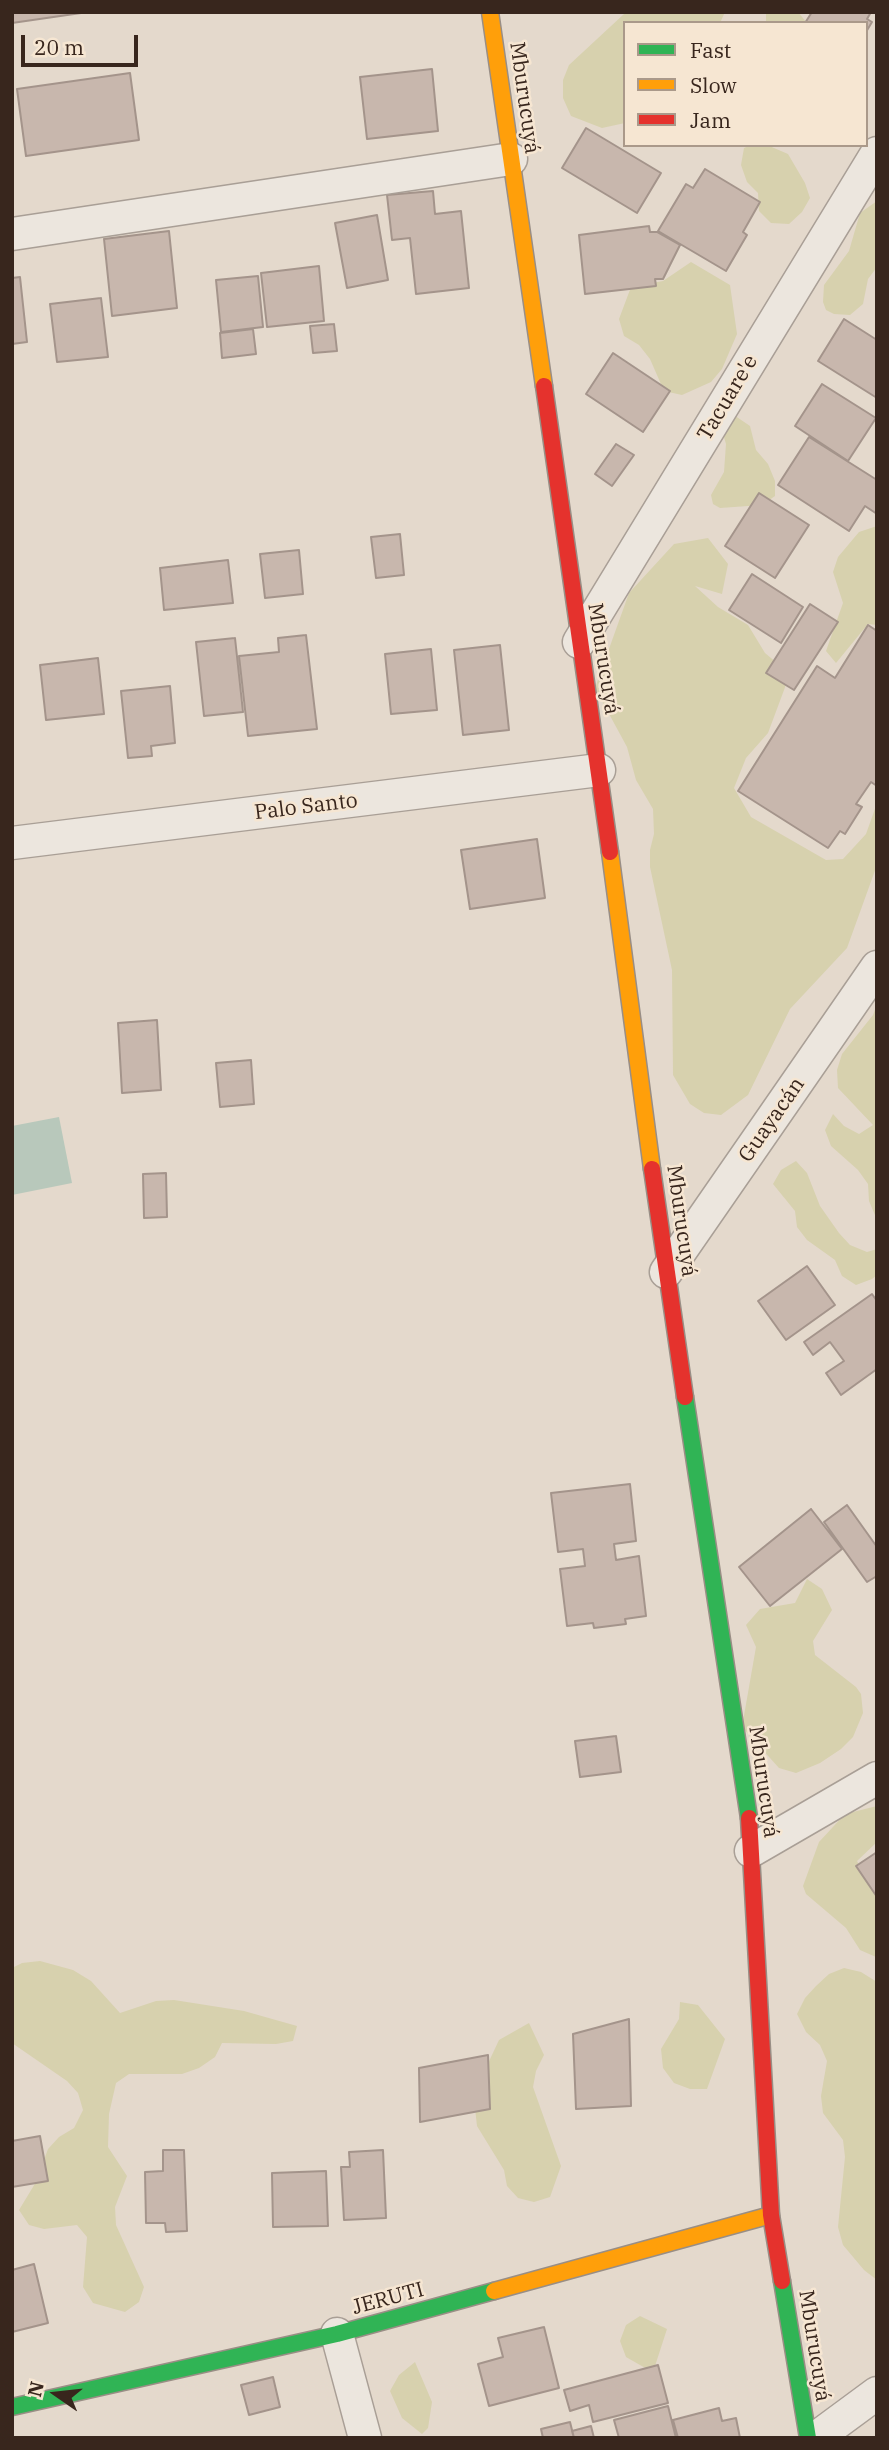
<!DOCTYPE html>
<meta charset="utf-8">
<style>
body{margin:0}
#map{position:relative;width:889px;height:2450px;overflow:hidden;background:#e4d9cc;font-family:"IBM Plex Serif",serif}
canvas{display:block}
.frame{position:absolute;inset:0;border:14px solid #38261d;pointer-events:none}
.legend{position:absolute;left:623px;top:21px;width:245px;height:126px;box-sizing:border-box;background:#f6e6d2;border:2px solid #aa998a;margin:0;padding:9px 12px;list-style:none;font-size:21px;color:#38261d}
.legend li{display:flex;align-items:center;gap:14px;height:35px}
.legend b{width:35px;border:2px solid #aa998a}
.north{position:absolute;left:21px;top:2359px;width:70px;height:70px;-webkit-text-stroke:5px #f6e6d2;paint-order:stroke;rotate:284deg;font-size:19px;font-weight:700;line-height:28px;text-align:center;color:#38261d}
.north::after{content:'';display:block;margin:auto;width:24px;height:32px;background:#38261d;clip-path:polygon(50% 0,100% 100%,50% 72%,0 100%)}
.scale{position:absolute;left:21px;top:35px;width:117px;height:32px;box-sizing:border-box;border:4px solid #38261d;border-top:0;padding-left:9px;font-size:21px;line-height:24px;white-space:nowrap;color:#38261d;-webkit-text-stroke:5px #f6e6d2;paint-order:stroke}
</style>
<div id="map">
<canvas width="889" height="2450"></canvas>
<div class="frame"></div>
<ul class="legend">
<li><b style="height:9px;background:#30b455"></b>Fast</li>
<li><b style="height:9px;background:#ff9f0a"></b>Slow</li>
<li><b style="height:9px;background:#e5322d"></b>Jam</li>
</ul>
<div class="north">N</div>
<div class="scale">20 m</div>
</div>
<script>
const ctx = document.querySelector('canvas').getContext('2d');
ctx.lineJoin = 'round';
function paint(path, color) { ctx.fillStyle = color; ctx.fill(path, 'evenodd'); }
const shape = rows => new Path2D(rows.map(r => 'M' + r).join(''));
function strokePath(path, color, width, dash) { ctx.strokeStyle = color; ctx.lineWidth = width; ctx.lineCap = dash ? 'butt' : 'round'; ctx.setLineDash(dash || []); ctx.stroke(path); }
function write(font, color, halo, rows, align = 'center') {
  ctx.font = font + ' "IBM Plex Serif",serif'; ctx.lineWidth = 5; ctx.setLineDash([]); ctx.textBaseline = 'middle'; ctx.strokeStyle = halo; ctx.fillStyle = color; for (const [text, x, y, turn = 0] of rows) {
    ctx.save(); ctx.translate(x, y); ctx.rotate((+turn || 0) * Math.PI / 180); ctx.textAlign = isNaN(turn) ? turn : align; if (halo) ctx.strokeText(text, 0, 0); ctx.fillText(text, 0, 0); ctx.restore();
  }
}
const green = shape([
 [618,12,725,12,720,23,625,23,625,123,602,128,571,116,563,98,563,80,569,65,624,14],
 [766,12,798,12,807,23,766,23],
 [751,145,767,145,788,154,805,183,810,198,802,212,789,224,771,223,759,211,758,193,747,182,741,165,744,148],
 [877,201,877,267,868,279,863,304,850,315,834,314,826,310,823,302,824,285,849,251,860,213],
 [691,262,730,285,737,334,722,369,711,382,682,395,664,391,650,359,639,345,624,336,619,319,631,287,663,281],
 [728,411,750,426,756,450,768,464,775,481,775,496,762,505,720,508,713,504,711,495,724,472,726,444,721,427],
 [877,526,877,625,868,624,836,663,826,651,843,603,833,572,838,557,859,532],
 [708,538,728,564,722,594,695,586,718,607,748,625,765,653,790,674,768,733,746,758,734,788,751,817,826,860,843,859,866,834,877,803,877,865,847,948,790,1009,748,1095,721,1115,704,1113,690,1104,673,1075,672,970,650,867,650,850,654,834,653,809,636,780,627,747,595,688,629,593,674,544],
 [877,1004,877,1220,869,1201,868,1184,858,1170,831,1146,825,1130,833,1114,844,1126,859,1134,873,1125,838,1088,837,1070,842,1054,873,1015],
 [796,1161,807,1173,820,1206,839,1233,850,1245,867,1252,877,1249,877,1275,872,1279,856,1285,842,1276,835,1260,807,1240,797,1227,795,1211,773,1184,781,1170],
 [807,1579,822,1589,832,1610,813,1641,815,1655,856,1687,861,1694,863,1713,853,1737,841,1749,820,1763,796,1773,779,1768,742,1727,756,1647,746,1625,760,1609,795,1603],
 [877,1806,877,1842,857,1861,877,1899,876,1957,860,1950,846,1928,806,1894,803,1886,819,1842,845,1814],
 [40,1961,73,1970,91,1981,120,2013,156,2001,174,2000,244,2011,297,2026,293,2041,276,2044,222,2043,215,2057,199,2068,182,2074,129,2074,116,2083,109,2114,108,2147,127,2176,115,2207,116,2225,144,2287,139,2302,125,2312,93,2303,83,2287,87,2237,77,2225,44,2229,29,2225,19,2210,36,2182,48,2149,59,2137,74,2128,83,2110,78,2093,67,2081,12,2043,12,1968,22,1963],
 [844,1968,861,1972,877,1982,877,2280,864,2270,843,2245,838,2227,845,2157,843,2140,823,2113,821,2096,827,2061,820,2045,806,2032,797,2014,805,1998,816,1986,829,1974],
 [680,2002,698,2005,725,2039,707,2089,690,2089,674,2083,663,2068,661,2049,679,2019],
 [529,2023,544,2055,536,2071,533,2087,561,2166,550,2197,534,2202,518,2198,507,2186,504,2170,477,2126,475,2108,484,2072,499,2040],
 [640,2316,667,2329,655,2366,647,2369,626,2357,620,2341,626,2325],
 [415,2362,432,2402,428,2428,422,2434,402,2418,390,2391,399,2375]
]);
const water = shape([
 [59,1117,72,1183,12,1195,12,1126]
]);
const building = shape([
 [12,12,88,12,12,23,12,12],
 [812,12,871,12,867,19,872,22,866,32,866,23,805,23,812,12],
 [432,69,438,131,367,139,360,77,432,69],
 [130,73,139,140,26,156,17,89,130,73],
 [586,128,661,173,637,213,562,168,586,128],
 [705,169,760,202,743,232,747,235,726,271,658,231,686,184,693,188,705,169],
 [433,191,435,214,461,211,469,288,416,294,410,238,392,240,387,195,433,191],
 [377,215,388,280,347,288,335,223,377,215],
 [649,226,650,232,657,232,680,245,663,279,655,279,656,286,585,294,579,235,649,226],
 [169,231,177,308,112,316,104,239,169,231],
 [319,266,324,321,267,327,261,273,319,266],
 [258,276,263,327,221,332,216,280,258,276],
 [20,277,27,342,12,344,12,278,20,277],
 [101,298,108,357,57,362,50,304,101,298],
 [844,319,877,340,877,398,818,361,844,319],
 [334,324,337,351,313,353,310,326,334,324],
 [253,329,256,354,222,358,220,333,253,329],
 [613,353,670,391,643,432,586,394,613,353],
 [822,384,876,418,848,461,795,426,822,384],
 [809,437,877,480,877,514,865,506,849,531,778,485,809,437],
 [616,444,634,455,612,486,595,474,616,444],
 [759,493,809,525,775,578,725,546,759,493],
 [400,534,404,575,376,578,371,537,400,534],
 [299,550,303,594,265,598,260,554,299,550],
 [228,560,233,603,164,610,160,568,228,560],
 [752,574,803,607,781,643,729,610,752,574],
 [810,604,838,622,794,690,766,673,810,604],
 [868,625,877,631,877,786,871,782,856,804,862,807,845,834,840,831,828,848,738,791,817,666,835,678,868,625],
 [306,635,317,729,248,736,239,656,279,652,278,638,306,635],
 [235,638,243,712,204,716,196,642,235,638],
 [500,645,509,730,463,735,454,650,500,645],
 [431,649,437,710,391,714,385,654,431,649],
 [98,658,104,714,46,720,40,665,98,658],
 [170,686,175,743,151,746,152,756,128,758,121,691,170,686],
 [537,839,545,898,470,909,461,850,537,839],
 [157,1020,161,1090,122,1093,118,1023,157,1020],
 [251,1060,254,1104,220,1107,216,1063,251,1060],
 [166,1173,167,1217,144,1218,143,1174,166,1173],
 [807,1266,835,1305,786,1340,758,1301,807,1266],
 [872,1294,877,1301,877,1369,841,1395,826,1373,844,1361,830,1342,813,1355,804,1342,872,1294],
 [630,1484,636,1541,614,1544,616,1560,639,1556,646,1616,625,1619,626,1624,594,1628,593,1623,567,1626,560,1569,585,1566,583,1549,558,1552,551,1493,630,1484],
 [847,1505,877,1547,877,1576,867,1582,824,1522,847,1505],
 [811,1509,842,1549,770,1606,739,1567,811,1509],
 [616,1736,621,1772,580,1777,575,1741,616,1736],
 [877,1852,877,1897,856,1866,877,1852],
 [629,2019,631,2106,576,2109,573,2034,629,2019],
 [488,2055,490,2109,420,2122,419,2068,488,2055],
 [40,2136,48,2181,12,2187,12,2141,40,2136],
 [163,2150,184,2150,187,2231,166,2232,165,2223,146,2223,145,2172,163,2171,163,2150],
 [383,2150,386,2218,344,2220,341,2167,350,2167,349,2152,383,2150],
 [326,2171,328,2226,273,2227,272,2173,326,2171],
 [34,2264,48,2323,12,2332,12,2270,34,2264],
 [544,2327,559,2388,489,2406,478,2364,503,2357,498,2338,544,2327],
 [658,2365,668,2403,593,2422,589,2405,570,2411,564,2390,658,2365],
 [273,2377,280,2407,249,2415,241,2385,273,2377],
 [668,2406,676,2438,619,2438,614,2420,668,2406],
 [719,2408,722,2421,736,2418,740,2438,678,2438,673,2420,719,2408],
 [570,2422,574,2438,543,2438,541,2429,570,2422],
 [591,2426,594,2438,574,2438,572,2431,591,2426]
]);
const street = shape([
 [12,234,511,159],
 [579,642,877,153],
 [12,843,599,770],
 [666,1272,877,967],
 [751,1851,877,1778],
 [337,2334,365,2438],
 [816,2438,877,2393]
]);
const fast = shape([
 [685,1397,749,1818],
 [782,2281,808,2438],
 [12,2407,337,2334,494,2291]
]);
const slow = shape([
 [490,12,544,386],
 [610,852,652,1169],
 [494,2291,771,2215]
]);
const jam = shape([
 [544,386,610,852],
 [652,1169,685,1397],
 [749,1818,771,2215,782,2281]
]);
const streetNames = [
 ["Mburucuyá",524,98,82],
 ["Tacuare'e",728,398,-59],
 ["Mburucuyá",603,659,81],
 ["Palo Santo",306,807,-7],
 ["Guayacán",772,1120,-55],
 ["Mburucuyá",681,1221,82],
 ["Mburucuyá",763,1782,82],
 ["JERUTI",388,2299,-15],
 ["Mburucuyá",814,2346,81]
];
paint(green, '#d7d1ae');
paint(water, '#b8c8bb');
paint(building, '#c8b7ad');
strokePath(building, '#a4948b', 2);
strokePath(street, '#a99f96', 35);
strokePath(fast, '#998e85', 19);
strokePath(slow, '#998e85', 19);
strokePath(jam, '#998e85', 19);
strokePath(street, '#ece6de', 32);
strokePath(fast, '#30b455', 16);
strokePath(slow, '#ff9f0a', 16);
strokePath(jam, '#e5322d', 16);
write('21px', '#38261d', '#f6e6d2', streetNames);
</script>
